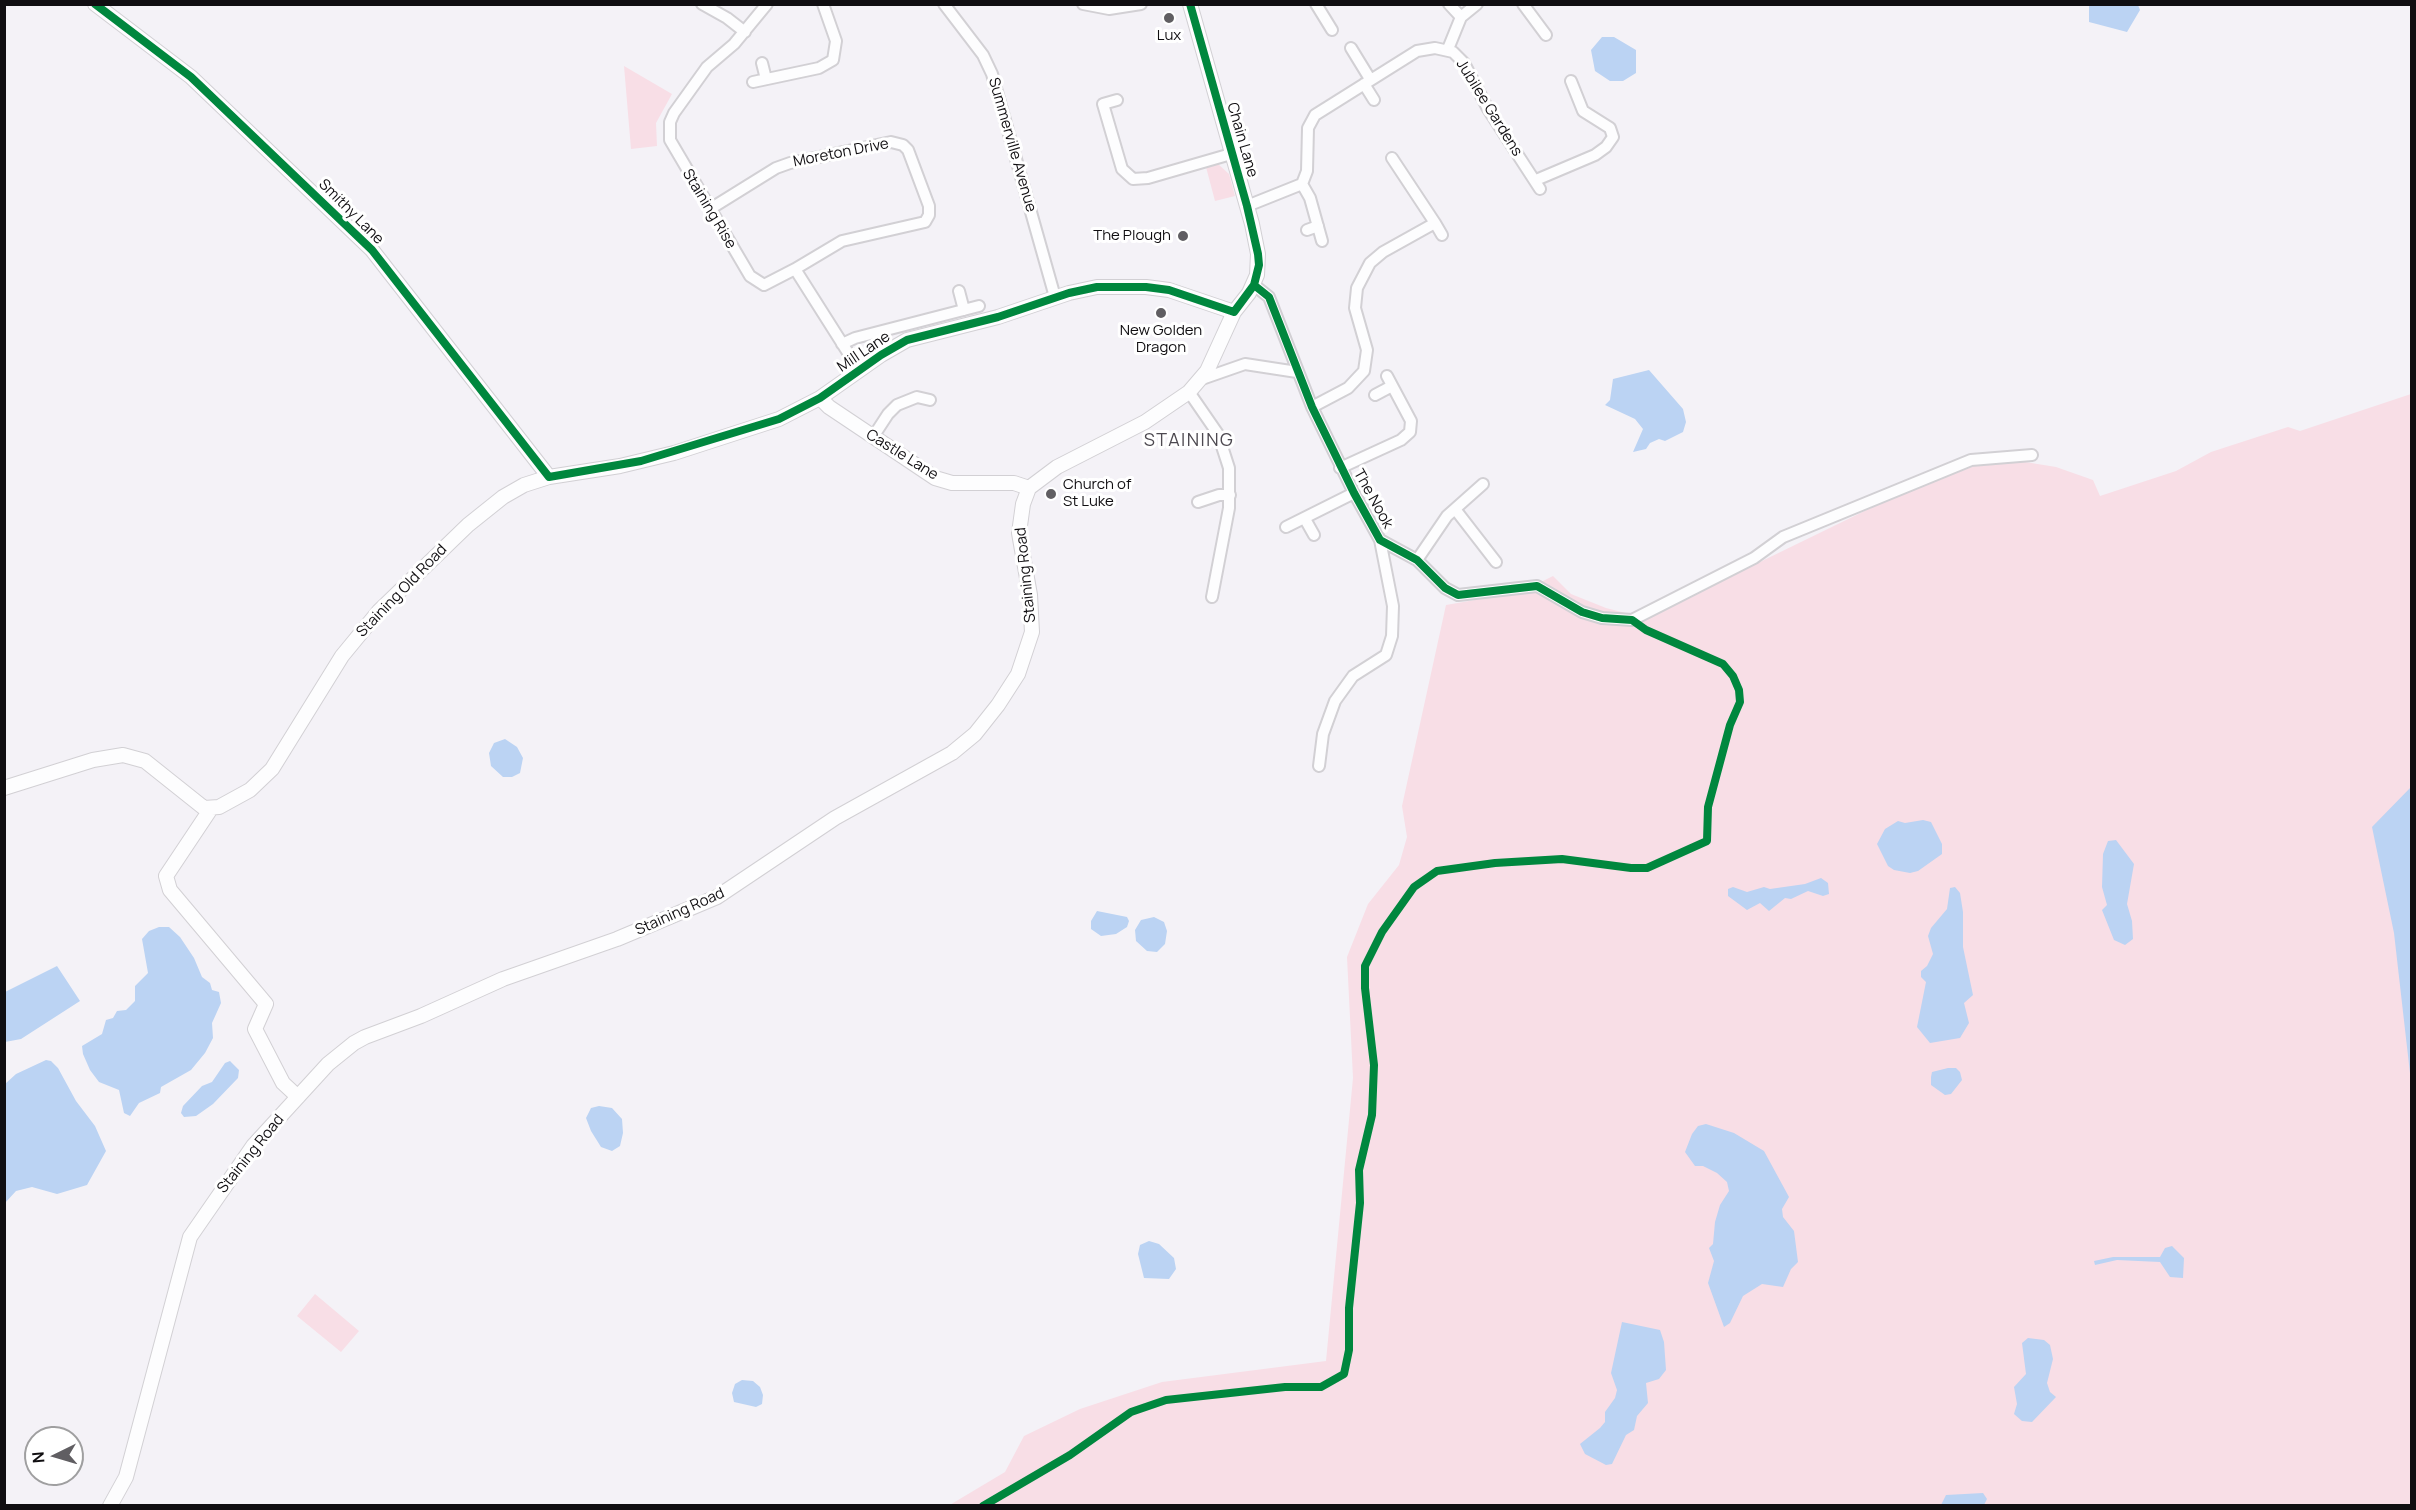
<!DOCTYPE html>
<style>
body{margin:0}
#map{position:relative;width:2416px;height:1510px;overflow:hidden;background:#f4f2f7;font-family:Manrope,sans-serif}
canvas{display:block}
.frame{position:absolute;inset:0;border:6px solid #100e11;pointer-events:none}
.north{position:absolute;left:24px;top:1426px;width:60px;height:60px;box-sizing:border-box;background:#fff;border:2px solid #9f9fa0;border-radius:50%;rotate:265deg;font-size:16px;font-weight:700;line-height:24px;text-align:center;color:#100e11}
.north::after{content:'';display:block;margin:auto;width:21px;height:27px;background:#605e62;clip-path:polygon(50% 0,100% 100%,50% 72%,0 100%)}
</style>
<div id="map">
<canvas width="2416" height="1510"></canvas>
<div class="frame"></div>
<div class="north">N</div>
</div>
<script>
const ctx = document.querySelector('canvas').getContext('2d');
ctx.lineJoin = 'round';
function paint(path, color) { ctx.fillStyle = color; ctx.fill(path, 'evenodd'); }
const shape = rows => new Path2D(rows.map(r => 'M' + r).join(''));
function strokePath(path, color, width, dash) { ctx.strokeStyle = color; ctx.lineWidth = width; ctx.lineCap = dash ? 'butt' : 'round'; ctx.setLineDash(dash || []); ctx.stroke(path); }
function write(font, color, halo, rows, align = 'center') {
  ctx.font = font + ' Manrope,sans-serif'; ctx.lineWidth = 6; ctx.setLineDash([]); ctx.textBaseline = 'middle'; ctx.strokeStyle = halo; ctx.fillStyle = color; for (const [text, x, y, turn = 0] of rows) {
    ctx.save(); ctx.translate(x, y); ctx.rotate((+turn || 0) * Math.PI / 180); ctx.textAlign = isNaN(turn) ? turn : align; if (halo) ctx.strokeText(text, 0, 0); ctx.fillText(text, 0, 0); ctx.restore();
  }
}
const green = shape([
 [624,66,672,94,656,123,657,146,631,149],
 [1218,164,1229,174,1235,196,1215,201,1206,167],
 [2411,394,2411,1505,948,1506,1005,1472,1024,1436,1080,1409,1162,1382,1326,1361,1353,1078,1347,957,1368,904,1399,865,1407,837,1402,806,1446,605,1521,592,1553,576,1571,594,1606,608,1645,618,1879,504,1974,466,2013,460,2056,467,2093,480,2100,496,2176,471,2211,452,2288,427,2300,431],
 [315,1294,359,1331,341,1352,297,1316]
]);
const water = shape([
 [2089,5,2138,5,2140,10,2127,32,2089,22],
 [1602,37,1614,37,1636,50,1636,73,1623,81,1610,81,1595,71,1591,50],
 [1649,370,1683,409,1686,422,1683,432,1665,441,1659,439,1650,443,1646,449,1633,452,1643,429,1635,419,1605,405,1610,400,1613,379],
 [505,739,517,747,523,758,520,773,512,777,503,777,491,766,489,753,494,743],
 [2411,787,2411,1082,2394,933,2372,827],
 [1923,820,1931,822,1942,844,1942,854,1918,871,1910,873,1894,870,1888,866,1877,844,1885,829,1898,821,1905,823],
 [2116,840,2134,864,2127,904,2132,921,2133,939,2125,945,2114,940,2102,910,2107,905,2102,887,2103,854,2108,841],
 [1821,878,1828,883,1829,894,1823,896,1808,891,1791,899,1785,898,1769,911,1760,903,1747,910,1728,896,1728,889,1733,887,1747,892,1764,887,1770,889,1805,884],
 [1955,887,1960,893,1963,912,1963,947,1973,995,1964,1003,1969,1023,1960,1038,1930,1043,1917,1027,1926,982,1921,977,1921,971,1927,966,1933,954,1928,936,1931,928,1947,909,1950,888],
 [1097,911,1127,917,1129,921,1127,927,1116,934,1101,936,1091,929,1091,921],
 [1154,917,1164,922,1167,931,1165,944,1157,952,1147,951,1136,941,1135,930,1141,920],
 [159,927,169,927,180,937,194,958,202,977,210,983,212,990,219,992,221,1003,212,1023,213,1038,205,1053,191,1070,161,1087,160,1093,139,1103,130,1116,124,1113,119,1090,99,1082,90,1070,83,1054,82,1046,102,1034,106,1020,113,1018,117,1011,126,1010,135,1001,135,986,148,973,142,939,149,931],
 [57,966,80,1001,21,1039,5,1042,5,992],
 [46,1060,51,1061,58,1068,76,1101,95,1126,106,1151,87,1185,57,1194,32,1187,16,1191,5,1203,5,1084,16,1074],
 [230,1061,239,1070,238,1078,213,1104,196,1116,184,1117,181,1113,183,1106,202,1086,212,1082,225,1063],
 [1948,1068,1956,1068,1960,1072,1962,1080,1951,1094,1945,1095,1931,1085,1931,1077,1932,1072],
 [599,1106,612,1108,622,1119,623,1133,620,1146,612,1151,601,1147,591,1131,586,1118,591,1108],
 [1706,1124,1734,1133,1764,1151,1789,1197,1782,1209,1783,1217,1794,1231,1798,1262,1791,1269,1783,1287,1762,1284,1743,1296,1730,1323,1724,1327,1708,1283,1714,1261,1709,1248,1713,1244,1715,1222,1720,1205,1729,1191,1727,1182,1717,1173,1703,1166,1695,1166,1685,1152,1692,1134,1698,1126],
 [1149,1241,1159,1244,1174,1258,1176,1269,1169,1279,1144,1278,1138,1254,1140,1245],
 [2172,1246,2184,1258,2183,1278,2170,1277,2160,1262,2117,1260,2095,1265,2094,1261,2113,1257,2160,1257,2165,1248],
 [1622,1322,1660,1330,1664,1342,1666,1370,1659,1379,1646,1383,1648,1403,1637,1416,1634,1430,1626,1435,1612,1464,1606,1465,1585,1454,1580,1444,1600,1428,1605,1422,1605,1412,1615,1398,1617,1390,1611,1373],
 [2028,1338,2044,1340,2050,1345,2053,1359,2047,1383,2050,1392,2056,1397,2032,1422,2022,1421,2014,1414,2017,1404,2014,1387,2026,1374,2022,1343],
 [742,1380,753,1381,760,1387,763,1395,762,1404,756,1407,734,1402,732,1393,735,1384],
 [1983,1493,1987,1499,1984,1505,1941,1505,1946,1495]
]);
const minor = shape([
 [702,4,727,18,745,32],
 [767,4,734,44,707,67,674,113,670,122,670,140,750,276,764,285,795,269,859,370],
 [944,4,983,55,992,74,1055,297],
 [1083,4,1109,9,1141,4],
 [1316,4,1332,30],
 [1449,4,1461,17],
 [1523,4,1546,35],
 [1351,48,1370,79],
 [1448,49,1461,17,1477,4],
 [762,63,766,79],
 [753,82,819,68,833,60,836,41,823,4],
 [1364,84,1374,100],
 [1117,100,1103,104,1122,169,1133,179,1148,178,1231,154],
 [1536,180,1595,155,1606,147,1613,137,1610,128,1583,111,1571,81],
 [1302,184,1307,171,1308,128,1315,115,1417,51,1435,48,1453,52,1464,63,1488,109,1540,189],
 [1247,206,1302,184,1310,198,1322,241],
 [710,209,776,168,790,163,891,142,903,145,908,150,929,206,929,215,925,222,842,241,795,269],
 [1435,223,1442,235],
 [1307,230,1318,226],
 [1254,285,1269,297,1312,407,1354,493,1380,540,1417,560,1445,588,1458,595,1537,586,1582,612,1602,618,1632,620,1754,558,1783,537,1971,460,2032,455],
 [959,291,964,310],
 [842,344,855,338,979,306],
 [1202,379,1245,364,1297,372],
 [1189,392,1218,434,1229,468,1229,508,1212,597],
 [1375,395,1392,386],
 [1312,407,1348,388,1364,371,1367,350,1355,308,1357,288,1370,263,1383,252,1435,223,1392,158],
 [873,437,888,414,897,405,917,397,930,400],
 [1340,468,1401,440,1410,432,1411,421,1387,376],
 [1198,502,1219,495,1230,495],
 [1455,509,1496,562],
 [1305,519,1314,535],
 [1286,527,1354,493],
 [1417,560,1447,516,1483,484],
 [1319,766,1323,734,1335,701,1353,676,1386,655,1392,636,1393,606,1380,540]
]);
const tertiary = shape([
 [95,4,191,77,372,250,549,477],
 [820,398,829,407,935,478,952,483,1014,483,1029,488],
 [4,788,93,760,123,755,145,761,204,808,219,807,250,790,272,769,342,656,379,611,468,525,503,497,524,485,549,477,620,466,674,453,779,419,820,398,881,355,907,340,998,317,1069,293,1097,287,1146,287,1169,290,1234,312],
 [210,810,166,876,170,890,266,1004,255,1029,283,1083,298,1097],
 [110,1506,126,1477,190,1237,253,1146,328,1064,354,1043,365,1037,421,1016,503,979,617,939,717,897,835,818,952,753,975,734,998,705,1018,674,1032,632,1030,595,1019,533,1023,504,1029,488,1057,467,1145,422,1189,392,1207,371,1234,312,1249,293,1257,275,1258,254,1252,224,1190,4]
]);
const cycleway = shape([
 [95,4,191,77,372,250,549,477,641,461,779,419,820,398,881,355,907,340,998,317,1069,293,1097,287,1146,287,1169,290,1234,312,1254,285,1259,265,1258,254,1247,206,1190,4],
 [983,1506,1070,1455,1131,1412,1166,1400,1285,1387,1321,1387,1344,1374,1349,1350,1349,1308,1360,1203,1359,1170,1372,1115,1374,1065,1365,988,1365,966,1382,932,1414,887,1437,871,1495,863,1562,859,1631,868,1647,868,1707,841,1708,807,1730,725,1740,702,1739,690,1733,676,1723,664,1646,630,1632,620,1602,618,1582,612,1537,586,1458,595,1445,588,1417,560,1380,540,1354,493,1312,407,1269,297,1254,285]
]);
const markers = [
 [1169,18,6,"#605e62"],
 [1183,236,6,"#605e62"],
 [1161,313,6,"#605e62"],
 [1051,494,6,"#605e62"]
];
const poiNames = [
 ["Lux",1169,36],
 ["The Plough",1171,236,"right"],
 ["New Golden",1161,331],
 ["Dragon",1161,348],
 ["Church of",1063,485,"left"],
 ["St Luke",1063,502,"left"]
];
const streetNames = [
 ["Jubilee Gardens",1489,108,58],
 ["Chain Lane",1242,140,74],
 ["Summerville Avenue",1012,145,74],
 ["Moreton Drive",841,153,-11],
 ["Staining Rise",709,209,59],
 ["Smithy Lane",351,212,45],
 ["Mill Lane",864,352,-34],
 ["Castle Lane",902,455,32],
 ["The Nook",1373,499,61],
 ["Staining Road",1026,575,-96],
 ["Staining Old Road",402,591,-46],
 ["Staining Road",680,912,-24],
 ["Staining Road",251,1154,-51]
];
const quarterNames = [
 ["STAINING",1189,441]
];
paint(green, '#f8dee6');
paint(water, '#bbd3f3');
strokePath(minor, '#d2d0d4', 14);
strokePath(tertiary, '#d2d0d4', 16);
strokePath(minor, '#fdfdfe', 10);
strokePath(tertiary, '#fdfdfe', 14);
strokePath(cycleway, '#00873e', 8);
for (const [x, y, r, color] of markers) { const dot = new Path2D(); dot.arc(x, y, r, 0, 2 * Math.PI); ctx.fillStyle = color; ctx.fill(dot); strokePath(dot, '#fff', 2); }
write('15px', '#100e11', '#fff', poiNames);
write('15px', '#100e11', '#fff', streetNames);
ctx.letterSpacing = '1.5px';
write('18px', '#4d4950', '#fff', quarterNames);
ctx.letterSpacing = '0px';
</script>
